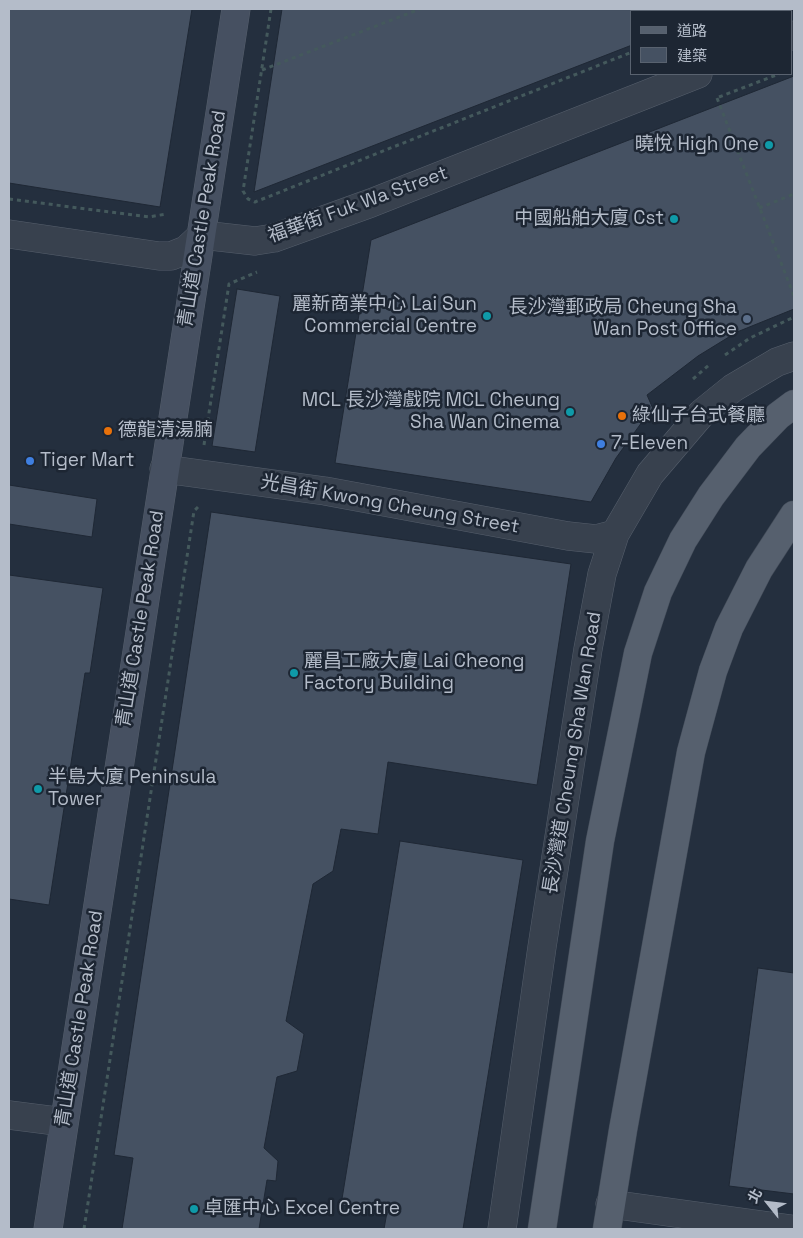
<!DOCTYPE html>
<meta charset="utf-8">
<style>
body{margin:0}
#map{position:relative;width:803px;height:1238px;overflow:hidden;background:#242f3e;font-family:"Space Grotesk","Noto Sans TC",sans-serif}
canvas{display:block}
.frame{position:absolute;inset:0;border:10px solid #b4bcc9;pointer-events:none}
.legend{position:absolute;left:630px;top:10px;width:162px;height:65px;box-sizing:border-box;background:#1d2633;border:1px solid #59626f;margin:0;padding:6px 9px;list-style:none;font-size:15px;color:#b4bcc9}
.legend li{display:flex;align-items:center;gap:10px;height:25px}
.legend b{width:25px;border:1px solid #59626f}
.north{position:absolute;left:743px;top:1178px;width:50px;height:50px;-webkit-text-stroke:4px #1d2633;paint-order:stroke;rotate:299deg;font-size:14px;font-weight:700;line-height:20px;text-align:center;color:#b4bcc9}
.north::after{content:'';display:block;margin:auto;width:18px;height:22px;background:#b4bcc9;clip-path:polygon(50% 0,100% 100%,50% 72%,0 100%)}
</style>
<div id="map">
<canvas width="803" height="1238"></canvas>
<div class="frame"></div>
<ul class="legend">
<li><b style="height:6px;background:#56606e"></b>道路</li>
<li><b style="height:14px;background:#455162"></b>建築</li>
</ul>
<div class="north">北</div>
</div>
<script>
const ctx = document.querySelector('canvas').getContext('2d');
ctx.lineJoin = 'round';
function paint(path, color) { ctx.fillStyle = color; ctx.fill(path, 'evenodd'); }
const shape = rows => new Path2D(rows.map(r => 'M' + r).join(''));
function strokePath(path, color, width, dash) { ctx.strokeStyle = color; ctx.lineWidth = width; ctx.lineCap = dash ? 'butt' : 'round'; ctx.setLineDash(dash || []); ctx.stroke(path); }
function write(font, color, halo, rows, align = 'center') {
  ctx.font = font + ' "Space Grotesk","Noto Sans TC",sans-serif'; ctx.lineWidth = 5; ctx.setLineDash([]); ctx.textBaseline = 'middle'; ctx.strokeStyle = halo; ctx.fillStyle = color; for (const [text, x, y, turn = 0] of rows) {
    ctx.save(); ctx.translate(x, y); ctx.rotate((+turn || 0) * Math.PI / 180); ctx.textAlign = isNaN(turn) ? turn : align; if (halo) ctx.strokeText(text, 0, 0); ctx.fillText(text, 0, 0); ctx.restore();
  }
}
const building = shape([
 [9,9,192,9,160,207,9,183,9,9],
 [282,9,632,9,632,45,254,192,282,9],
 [794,76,794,309,737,332,698,356,647,395,654,411,642,422,616,458,591,502,335,463,371,240,794,76],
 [237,289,280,296,255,452,212,446,237,289],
 [9,485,97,499,92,537,9,524,9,485],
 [211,512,571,564,537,785,388,762,378,834,341,829,333,871,313,884,286,1021,304,1034,297,1071,277,1077,264,1148,278,1161,276,1181,267,1180,259,1229,122,1229,133,1158,114,1155,211,512],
 [9,575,103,588,90,673,85,673,49,905,9,899,9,575],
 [400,841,523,860,463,1229,384,1229,387,1212,341,1205,400,841],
 [758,968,794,973,794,1194,729,1186,758,968]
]);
const path = shape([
 [271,9,243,191,248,199,255,202,632,52],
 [735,11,741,9],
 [262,70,420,9],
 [719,97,779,74],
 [717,98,794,296],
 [9,199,149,217,166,214],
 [759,208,794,194],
 [725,355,750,338,794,317],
 [693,379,709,365],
 [204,445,229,284,257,272],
 [84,1229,194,511,200,505]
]);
const street = shape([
 [792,36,794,35],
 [9,234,159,256,171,256,186,250,202,235,255,241,274,238,371,203,698,74],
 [164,469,325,491,568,536,596,539,615,534],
 [9,1115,64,1122],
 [610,1204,791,1229],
 [502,1229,542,947,588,649,602,574,615,534,650,474,702,413,733,388,777,362,794,356]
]);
const secondary = shape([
 [48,1229,236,9]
]);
const primary = shape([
 [542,1229,600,841,638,653,658,592,683,540,711,496,748,447,778,416,794,404],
 [607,1229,623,1130,691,752,713,671,729,628,759,569,794,515]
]);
const markers = [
 [769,145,5,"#0f9aa8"],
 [674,219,5,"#0f9aa8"],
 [487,316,5,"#0f9aa8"],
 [747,319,5,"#5c6f8a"],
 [570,412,5,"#0f9aa8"],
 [622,416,5,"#e8710a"],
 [108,431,5,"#e8710a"],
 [601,444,5,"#3f7fe0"],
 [30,461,5,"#3f7fe0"],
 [294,673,5,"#0f9aa8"],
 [38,789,5,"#0f9aa8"],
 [194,1209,5,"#0f9aa8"]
];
const poiNames = [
 ["曉悅 High One",759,145,"right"],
 ["中國船舶大廈 Cst",664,219,"right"],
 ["麗新商業中心 Lai Sun",477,305,"right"],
 ["Commercial Centre",477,327,"right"],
 ["長沙灣郵政局 Cheung Sha",737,308,"right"],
 ["Wan Post Office",737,330,"right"],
 ["MCL 長沙灣戲院 MCL Cheung",560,401,"right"],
 ["Sha Wan Cinema",560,423,"right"],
 ["綠仙子台式餐廳",632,416],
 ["德龍清湯腩",118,431],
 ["7-Eleven",611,444],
 ["Tiger Mart",40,461],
 ["麗昌工廠大廈 Lai Cheong",304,662],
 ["Factory Building",304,684],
 ["半島大廈 Peninsula",48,778],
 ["Tower",48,800],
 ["卓匯中心 Excel Centre",204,1209]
];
const streetNames = [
 ["福華街 Fuk Wa Street",358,205,-20],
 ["青山道 Castle Peak Road",203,219,-81],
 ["光昌街 Kwong Cheung Street",390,505,10],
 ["青山道 Castle Peak Road",141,619,-81],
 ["長沙灣道 Cheung Sha Wan Road",573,753,-81],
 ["青山道 Castle Peak Road",80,1019,-81]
];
paint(building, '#455162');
strokePath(building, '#1f2835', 1);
strokePath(street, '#565f6c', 29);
strokePath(secondary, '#565f6c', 29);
strokePath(primary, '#414a57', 29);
strokePath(path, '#44595c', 3, [4, 4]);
strokePath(street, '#38414e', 28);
strokePath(secondary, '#465061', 28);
strokePath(primary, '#56606e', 28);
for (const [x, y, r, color] of markers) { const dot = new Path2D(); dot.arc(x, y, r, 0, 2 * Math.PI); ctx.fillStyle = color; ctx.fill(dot); strokePath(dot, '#1d2633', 2); }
write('19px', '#b4bcc9', '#1d2633', poiNames, 'left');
write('19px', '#b4bcc9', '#1d2633', streetNames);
</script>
